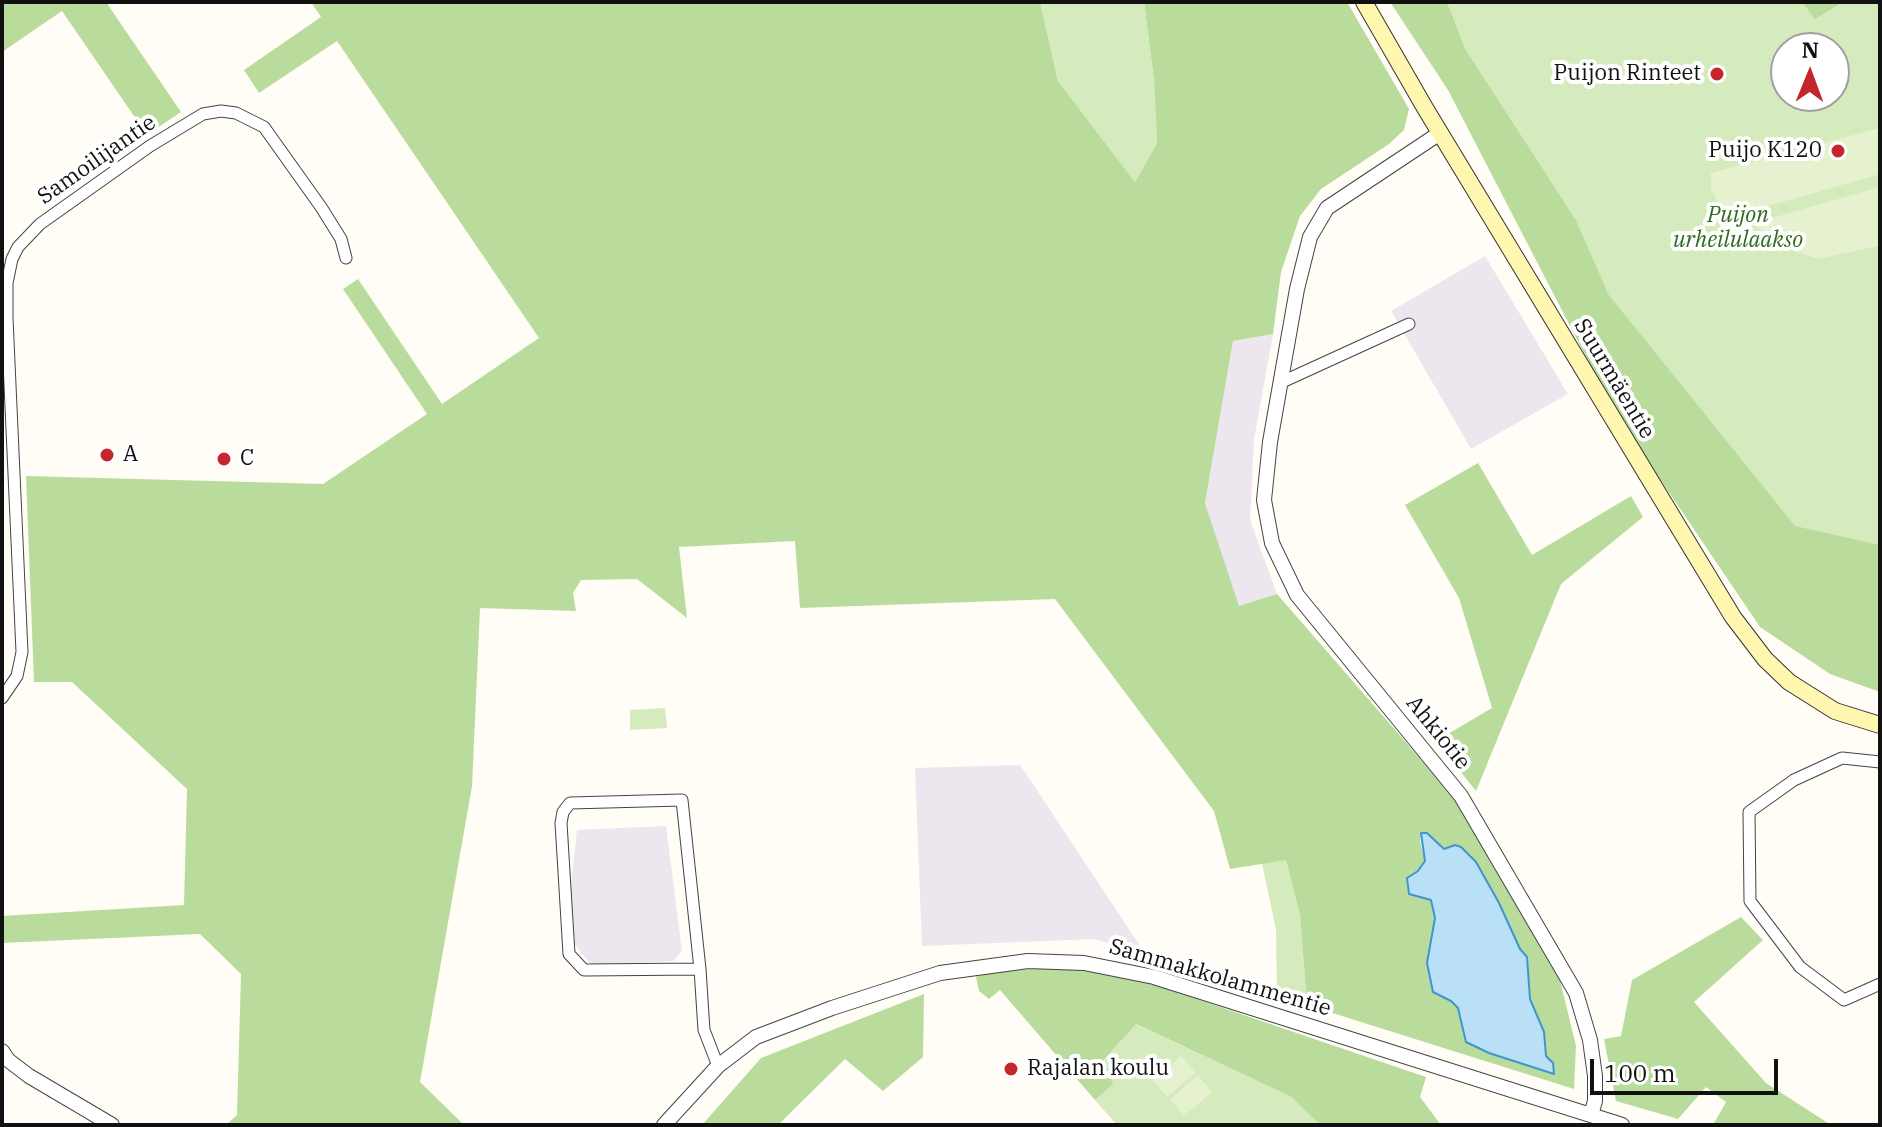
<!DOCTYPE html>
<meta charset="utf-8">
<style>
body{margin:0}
#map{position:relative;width:1882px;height:1127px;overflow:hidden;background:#fffdf5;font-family:"IBM Plex Serif",serif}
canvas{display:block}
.frame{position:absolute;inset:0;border:4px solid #111;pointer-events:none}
.north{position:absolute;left:1770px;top:32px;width:80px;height:80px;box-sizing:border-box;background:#fff;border:2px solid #a0a0a0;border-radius:50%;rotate:1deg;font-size:22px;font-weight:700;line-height:32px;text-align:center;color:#111}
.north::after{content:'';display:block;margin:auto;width:28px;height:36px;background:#c4262e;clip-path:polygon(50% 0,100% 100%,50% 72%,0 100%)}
.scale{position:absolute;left:1590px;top:1059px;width:188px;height:36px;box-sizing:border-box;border:4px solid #111;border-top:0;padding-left:10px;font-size:24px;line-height:28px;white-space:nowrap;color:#111;-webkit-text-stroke:6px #fff;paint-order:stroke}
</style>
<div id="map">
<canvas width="1882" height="1127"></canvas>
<div class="frame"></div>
<div class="north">N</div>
<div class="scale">100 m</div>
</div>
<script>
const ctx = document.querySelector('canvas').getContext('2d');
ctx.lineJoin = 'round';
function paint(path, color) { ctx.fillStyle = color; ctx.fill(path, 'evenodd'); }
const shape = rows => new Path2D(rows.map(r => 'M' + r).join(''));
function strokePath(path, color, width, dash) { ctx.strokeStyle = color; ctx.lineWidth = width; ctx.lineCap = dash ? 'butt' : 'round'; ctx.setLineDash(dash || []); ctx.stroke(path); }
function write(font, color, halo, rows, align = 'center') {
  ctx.font = font + ' "IBM Plex Serif",serif'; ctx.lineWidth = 8; ctx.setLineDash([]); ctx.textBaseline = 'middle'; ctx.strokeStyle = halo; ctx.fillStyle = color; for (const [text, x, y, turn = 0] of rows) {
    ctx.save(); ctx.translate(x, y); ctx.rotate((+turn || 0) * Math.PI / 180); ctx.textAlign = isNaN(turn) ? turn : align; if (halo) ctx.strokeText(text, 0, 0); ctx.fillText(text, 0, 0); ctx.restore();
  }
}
const industrial = shape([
 [1485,256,1568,394,1471,449,1391,311],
 [1273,334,1254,440,1250,520,1277,594,1239,607,1205,503,1233,341],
 [1020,765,1031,781,1146,955,1095,939,922,946,915,768],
 [666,826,682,951,673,961,592,966,566,933,577,830]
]);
const green = shape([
 [1040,2,1144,2,1154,80,1157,143,1135,182,1058,81],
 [1447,2,1880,2,1880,545,1795,527,1754,477,1609,295,1576,220,1466,50],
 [1786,48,1834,48,1834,96,1786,96],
 [665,708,667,728,630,730,630,710],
 [1286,859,1300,915,1307,1005,1277,994,1276,930,1262,863],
 [1135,1024,1293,1097,1320,1125,1117,1125,1095,1100,1112,1084,1104,1061]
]);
const forest = shape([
 [2,2,106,2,181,112,147,135,62,11,2,52],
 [311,2,1040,2,1058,81,1135,182,1157,143,1154,80,1144,2,1347,2,1409,109,1404,130,1389,144,1321,189,1300,216,1281,272,1273,334,1233,341,1205,503,1239,606,1277,594,1463,808,1557,968,1576,1046,1574,1089,1307,1005,1300,915,1286,860,1230,869,1214,811,1055,599,800,608,795,541,679,547,687,618,637,579,581,580,573,593,576,611,480,608,472,786,420,1082,464,1125,226,1125,237,1115,241,974,200,934,2,943,2,916,184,905,187,789,72,682,34,682,26,476,323,484,427,414,343,289,358,279,442,404,539,338,337,41,259,93,244,70,321,17],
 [1421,833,1427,833,1444,849,1449,849,1488,885,1499,903,1520,949,1527,957,1530,999,1544,1032,1545,1051,1553,1074,1489,1053,1466,1042,1458,1008,1451,1001,1436,995,1427,963,1435,918,1431,900,1409,893,1407,879,1418,871,1425,861,1420,841],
 [1390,2,1447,2,1466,50,1576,220,1609,295,1795,526,1880,545,1880,692,1830,674,1760,627,1637,445,1598,380,1448,90],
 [1802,2,1843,2,1815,19],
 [1478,463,1532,555,1631,496,1643,517,1561,584,1476,791,1436,741,1492,708,1459,598,1405,505],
 [1741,917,1763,940,1694,1002,1766,1083,1831,1125,1713,1125,1726,1102,1706,1087,1678,1119,1616,1101,1604,1039,1621,1036,1632,980],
 [1058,968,1095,970,1138,979,1426,1077,1420,1097,1441,1125,1320,1125,1292,1097,1136,1024,1104,1060,1113,1084,1095,1100,1000,990,989,999,979,991,976,977,988,971],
 [924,994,923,1057,883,1091,845,1059,778,1125,702,1125,761,1058]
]);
const pitch = shape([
 [1880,128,1880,174,1730,217,1721,208,1711,189,1711,173],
 [1880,187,1880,245,1873,247,1818,259,1773,244,1754,223],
 [1181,1056,1196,1072,1167,1097,1153,1081],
 [1198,1075,1212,1092,1184,1116,1170,1099]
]);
const water = shape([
 [1421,833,1427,833,1444,849,1455,845,1461,847,1476,862,1499,903,1520,949,1527,957,1530,999,1544,1032,1546,1056,1553,1063,1554,1074,1489,1053,1466,1042,1458,1008,1451,1001,1433,992,1427,963,1435,918,1431,900,1409,894,1407,878,1418,871,1425,861,1421,833]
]);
const minor = shape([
 [1282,382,1409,324],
 [2,698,17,676,22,652,7,318,7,283,12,259,18,247,40,224,150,146,203,114,221,111,236,113,264,127,321,207,341,239,346,258],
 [1880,762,1842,758,1794,780,1749,812,1750,901,1800,967,1844,1000,1880,984],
 [700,969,584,970,569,954,561,823,563,812,570,803,682,800,700,969,704,1030,718,1066]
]);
const tertiary = shape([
 [1440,133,1327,208,1310,237,1297,289,1270,442,1264,500,1272,543,1297,595,1461,796,1576,993,1590,1040,1595,1076,1595,1101,1591,1115],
 [2,1051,8,1060,29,1076,112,1125],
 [664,1125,718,1066,756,1037,832,1008,940,973,1028,961,1084,963,1154,977,1622,1125]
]);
const secondary = shape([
 [1364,2,1425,108,1733,617,1765,659,1789,682,1835,711,1880,725]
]);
const markers = [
 [1717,74,8,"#c4262e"],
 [1838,151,8,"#c4262e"],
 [107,455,8,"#c4262e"],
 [224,459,8,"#c4262e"],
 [1011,1069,8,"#c4262e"]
];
const poiNames = [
 ["Puijon Rinteet",1701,74,"right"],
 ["Puijo K120",1822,151,"right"],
 ["A",123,455],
 ["C",240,459],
 ["Rajalan koulu",1027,1069]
];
const streetNames = [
 ["Samoilijantie",97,160,-35],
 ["Suurmäentie",1614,379,59],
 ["Ahkiotie",1438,733,51],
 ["Sammakkolammentie",1220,978,16]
];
const parkNames = [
 ["Puijon",1738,216],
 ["urheilulaakso",1738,241]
];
paint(industrial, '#eee6ef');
paint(green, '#d5ebbd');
paint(forest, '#b9dc9c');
paint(pitch, '#e6f2cf');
paint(water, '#b9e0f7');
strokePath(water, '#3f96cf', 2);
strokePath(minor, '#444', 13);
strokePath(tertiary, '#444', 16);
strokePath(secondary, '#333', 18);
strokePath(minor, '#fff', 11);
strokePath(tertiary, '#fff', 14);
strokePath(secondary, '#fff6b0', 16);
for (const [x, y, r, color] of markers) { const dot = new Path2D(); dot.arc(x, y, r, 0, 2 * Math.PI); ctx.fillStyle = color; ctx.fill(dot); strokePath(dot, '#fff', 3); }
write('22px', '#111', '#fff', poiNames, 'left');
write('22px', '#111', '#fff', streetNames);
write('italic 22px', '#2f6b1f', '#fff', parkNames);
</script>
